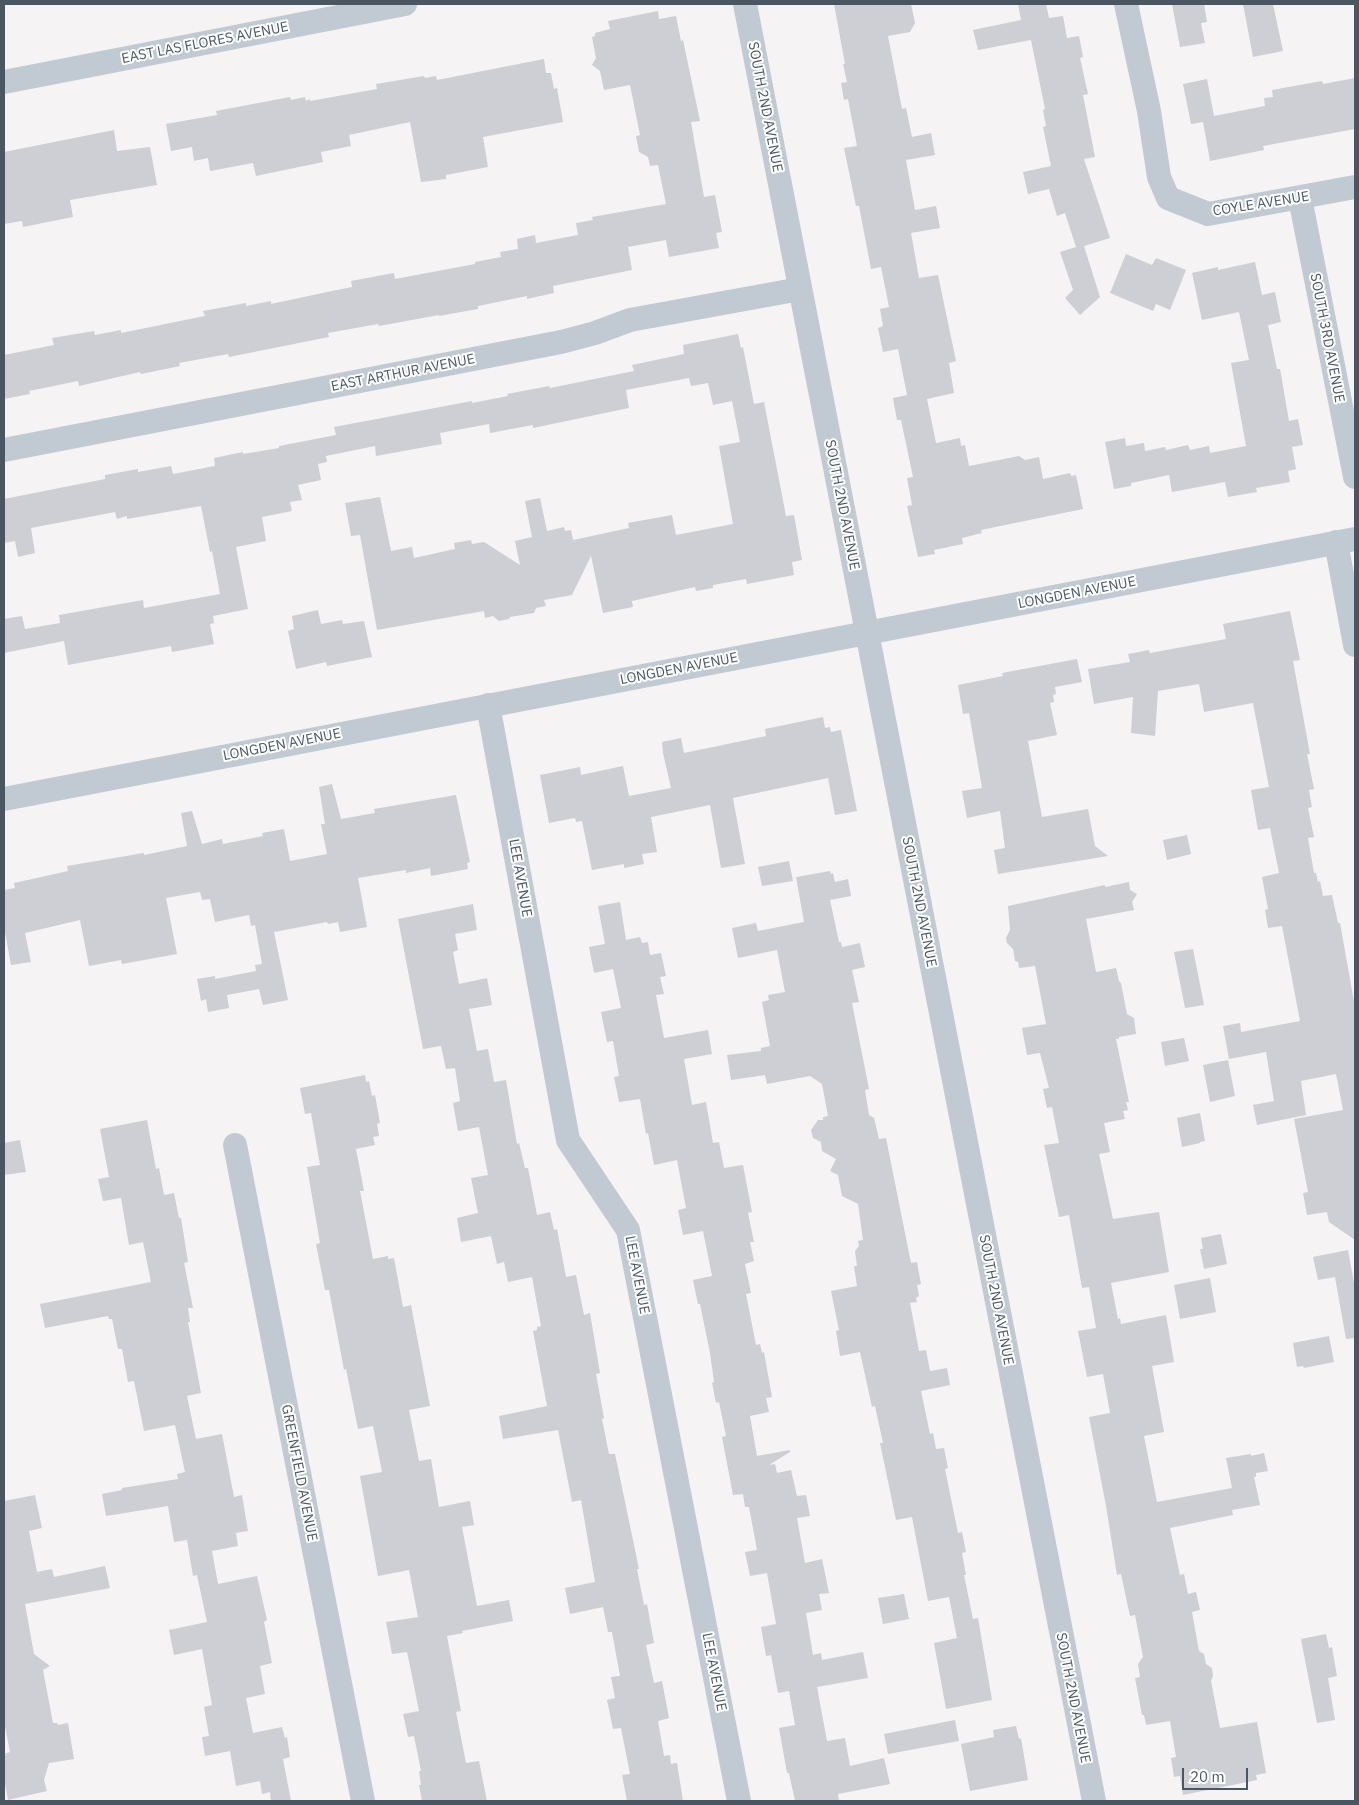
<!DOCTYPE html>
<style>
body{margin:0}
#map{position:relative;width:1359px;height:1805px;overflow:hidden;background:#f5f3f3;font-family:"IBM Plex Sans",sans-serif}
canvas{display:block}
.frame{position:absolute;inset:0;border:5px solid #4a5661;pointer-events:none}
.scale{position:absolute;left:1182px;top:1768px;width:66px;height:22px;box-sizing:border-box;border:2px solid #4a5661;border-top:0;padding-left:6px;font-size:15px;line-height:18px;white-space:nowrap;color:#4a5661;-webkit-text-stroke:4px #fff;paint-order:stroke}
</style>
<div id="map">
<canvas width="1359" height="1805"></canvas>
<div class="frame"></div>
<div class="scale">20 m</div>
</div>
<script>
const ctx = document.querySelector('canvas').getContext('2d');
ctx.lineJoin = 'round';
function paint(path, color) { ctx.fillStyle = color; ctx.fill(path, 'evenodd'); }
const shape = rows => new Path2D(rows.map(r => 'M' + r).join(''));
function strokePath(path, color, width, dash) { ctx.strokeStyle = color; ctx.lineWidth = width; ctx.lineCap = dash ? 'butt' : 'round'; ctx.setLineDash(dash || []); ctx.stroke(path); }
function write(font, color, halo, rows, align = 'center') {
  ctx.font = font + ' "IBM Plex Sans",sans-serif'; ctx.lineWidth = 4; ctx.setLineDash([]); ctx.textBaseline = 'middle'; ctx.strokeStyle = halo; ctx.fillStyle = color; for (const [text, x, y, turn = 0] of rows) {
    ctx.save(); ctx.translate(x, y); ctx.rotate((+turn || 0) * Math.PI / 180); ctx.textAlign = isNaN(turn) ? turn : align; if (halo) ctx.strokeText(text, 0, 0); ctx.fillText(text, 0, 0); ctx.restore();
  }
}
const building = shape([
 [834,4,911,4,915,23,910,32,888,36,902,109,906,108,912,137,931,133,935,155,906,160,915,210,936,206,940,228,911,233,919,278,938,275,956,361,949,363,954,393,927,399,936,443,960,438,961,446,965,445,969,466,1019,456,1025,460,1039,457,1043,479,1070,473,1071,476,1076,475,1083,509,981,530,982,533,962,538,963,544,934,550,935,554,918,557,907,506,912,505,907,478,913,477,901,420,897,420,893,398,907,395,898,349,883,352,878,328,883,326,880,309,889,307,881,267,871,269,859,206,856,206,844,148,857,146,848,99,844,100,841,83,847,82,843,64,845,64],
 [1018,4,1046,4,1049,18,1063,16,1067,38,1079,36,1083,57,1080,58,1088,94,1083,95,1095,157,1084,159,1110,238,1084,246,1100,297,1080,315,1065,298,1073,290,1060,252,1076,247,1065,213,1057,216,1049,189,1028,194,1023,172,1051,166,1043,127,1046,126,1043,110,1045,109,1031,40,978,50,973,30,1021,20],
 [1172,4,1204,4,1207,22,1201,23,1205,43,1180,47],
 [1243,4,1273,4,1283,51,1253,57],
 [658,11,659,19,676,16,681,41,683,40,700,121,691,122,704,197,715,195,722,232,716,233,719,248,669,257,666,240,628,247,632,270,553,286,554,293,527,299,527,296,478,306,478,309,439,316,439,315,379,326,378,324,328,333,329,337,229,357,228,354,179,363,180,366,141,374,140,372,79,386,78,381,29,391,30,394,4,399,4,355,54,345,52,338,94,331,95,335,121,330,121,333,205,316,203,311,246,303,246,306,271,301,271,304,327,292,352,287,351,281,383,275,394,273,395,279,475,264,475,262,501,257,500,252,518,249,517,239,535,235,536,243,578,235,576,223,593,220,592,217,666,204,658,165,650,166,648,157,639,152,636,136,640,135,630,85,604,90,600,71,592,65,596,58,592,37,595,36,595,33,610,29,608,21],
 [544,59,546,73,551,73,554,89,557,88,563,122,483,137,488,167,446,175,446,179,421,182,410,122,349,135,351,146,321,152,323,162,256,176,253,163,210,171,208,158,194,161,192,147,171,151,166,124,217,115,216,111,290,97,291,100,305,97,306,101,310,99,310,101,377,89,376,84,424,76,425,78,436,76,437,80],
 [1355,78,1355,129,1263,146,1264,150,1210,161,1203,122,1191,124,1183,84,1207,79,1214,116,1265,106,1264,98,1273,97,1272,90,1322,81,1323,84],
 [114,130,117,151,150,147,157,185,70,200,73,217,23,227,22,221,4,224,4,152],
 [1126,254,1152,265,1156,258,1186,270,1170,310,1156,304,1153,311,1110,293],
 [1255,262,1262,295,1275,292,1281,322,1268,325,1277,369,1280,369,1289,421,1298,419,1303,445,1292,447,1296,469,1288,471,1290,482,1256,488,1257,492,1228,497,1225,482,1172,492,1169,475,1131,483,1131,486,1114,489,1105,442,1125,438,1126,446,1144,443,1145,451,1165,447,1166,450,1188,445,1190,450,1209,446,1210,453,1246,446,1231,363,1249,360,1239,312,1202,320,1192,273,1218,267,1218,270],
 [738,334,741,348,743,347,754,404,764,402,786,516,794,515,802,560,792,562,794,575,747,584,746,579,713,585,713,588,696,591,695,587,632,601,633,607,603,613,591,556,572,595,544,600,546,606,536,608,534,613,510,617,509,619,499,621,493,616,485,618,484,611,377,630,360,535,351,536,345,503,380,497,391,551,412,547,414,558,455,549,454,543,471,540,472,544,484,542,520,565,515,541,532,537,525,501,540,498,547,531,564,527,565,531,571,530,573,540,629,528,628,523,672,515,676,535,733,524,719,446,740,442,732,401,713,405,708,383,691,386,689,378,626,390,629,408,533,428,533,425,490,433,489,424,440,433,442,444,376,456,375,446,326,456,327,462,318,464,321,480,298,485,302,500,290,502,292,511,262,517,266,541,236,547,248,609,213,616,214,623,210,624,214,644,172,652,171,646,68,665,64,641,4,653,4,619,22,616,25,629,60,623,59,615,143,600,144,608,220,594,212,551,210,552,201,506,127,519,127,516,117,519,115,512,31,528,35,553,18,557,15,541,4,543,4,499,105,479,105,475,138,469,138,472,171,466,173,474,215,466,214,458,243,452,243,454,279,448,279,446,336,435,334,427,472,401,472,403,508,396,507,394,549,386,550,388,634,371,632,365,684,354,683,345],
 [318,610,321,624,342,620,343,624,364,621,372,657,327,666,326,662,296,669,288,631,294,629,292,616],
 [1290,611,1300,660,1293,661,1310,754,1307,754,1314,789,1309,790,1312,807,1308,808,1314,837,1308,838,1314,873,1316,873,1318,882,1320,881,1323,896,1332,895,1338,923,1340,923,1355,1007,1355,1240,1329,1222,1327,1212,1307,1215,1303,1193,1308,1192,1294,1119,1343,1110,1336,1074,1301,1081,1306,1115,1257,1125,1253,1105,1274,1101,1266,1052,1229,1059,1223,1026,1240,1023,1241,1032,1300,1021,1282,926,1268,928,1265,910,1268,909,1262,877,1279,873,1270,828,1258,830,1251,790,1269,787,1253,703,1204,712,1199,684,1158,691,1155,736,1131,733,1133,697,1094,704,1088,669,1130,662,1128,654,1149,650,1150,653,1226,639,1223,624],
 [1077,659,1082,682,1055,687,1056,694,1053,695,1054,702,1050,703,1057,735,1028,741,1042,817,1088,809,1095,846,1108,856,998,874,994,850,1005,848,1000,811,967,818,962,791,982,788,969,713,963,714,958,685,1003,676,1002,673],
 [823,717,825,728,830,727,831,732,841,730,857,811,835,815,828,778,733,798,745,864,721,868,710,805,651,817,657,852,642,854,644,864,624,868,624,864,592,870,582,821,576,822,575,818,549,823,540,775,580,767,581,775,623,766,629,796,671,788,663,753,662,742,681,738,684,753,766,736,765,729],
 [332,784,341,819,375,813,374,809,456,795,470,862,467,863,468,869,431,876,430,868,406,873,406,870,358,878,367,927,340,932,338,922,328,924,327,922,274,932,288,1000,263,1005,259,989,227,995,229,1008,208,1012,206,999,201,1001,197,979,215,976,215,979,256,971,255,965,262,964,255,925,251,926,249,915,215,922,210,899,202,900,200,892,166,898,177,954,122,964,121,960,89,966,80,920,25,933,31,962,11,965,4,927,4,890,15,888,14,883,68,871,67,866,144,853,144,855,187,846,181,813,192,811,202,844,222,839,223,844,263,836,262,833,284,829,290,861,327,854,321,824,325,824,319,787],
 [1187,835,1191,854,1167,860,1163,840],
 [789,861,793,881,762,886,758,867],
 [830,871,831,874,833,873,835,882,848,879,851,896,830,900,839,942,841,942,842,947,860,943,865,967,852,970,859,1002,852,1003,869,1089,865,1090,869,1115,874,1118,879,1139,886,1138,911,1263,917,1262,921,1284,917,1285,919,1296,916,1298,917,1302,910,1303,919,1351,926,1350,930,1371,947,1368,950,1385,921,1391,930,1434,933,1433,936,1449,944,1448,948,1468,945,1469,958,1533,962,1532,966,1552,962,1553,966,1575,964,1575,973,1619,978,1618,992,1700,946,1709,934,1643,957,1638,949,1597,928,1601,912,1517,896,1520,880,1443,883,1443,875,1406,872,1407,860,1352,840,1356,836,1331,839,1330,831,1291,857,1286,854,1266,857,1266,855,1251,859,1246,858,1241,863,1240,858,1204,842,1196,838,1175,830,1171,836,1159,822,1151,821,1142,813,1138,811,1130,818,1120,823,1120,823,1117,828,1116,822,1084,810,1076,767,1084,765,1075,731,1080,727,1055,761,1051,761,1048,770,1046,762,1002,769,1000,768,995,785,992,777,950,738,958,732,928,756,923,758,931,804,922,796,877],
 [1129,882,1130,890,1137,894,1132,902,1134,910,1086,919,1096,972,1116,968,1119,981,1121,983,1127,1014,1134,1018,1136,1034,1119,1037,1119,1039,1116,1039,1129,1102,1126,1102,1128,1110,1123,1111,1125,1119,1104,1123,1110,1152,1099,1154,1113,1219,1159,1212,1169,1272,1111,1283,1118,1319,1120,1318,1121,1324,1166,1315,1174,1362,1152,1366,1164,1432,1144,1436,1157,1502,1232,1488,1226,1458,1251,1454,1251,1456,1264,1453,1268,1471,1256,1473,1256,1477,1254,1477,1260,1505,1232,1510,1233,1515,1170,1528,1180,1575,1184,1574,1188,1594,1196,1592,1200,1610,1192,1612,1199,1651,1204,1654,1206,1664,1212,1668,1213,1676,1211,1681,1220,1728,1257,1722,1266,1773,1256,1775,1257,1780,1183,1795,1180,1776,1174,1777,1171,1758,1176,1757,1170,1721,1146,1725,1144,1715,1142,1715,1135,1678,1140,1677,1138,1664,1143,1657,1135,1615,1130,1616,1121,1574,1117,1575,1106,1506,1089,1417,1110,1413,1103,1374,1087,1377,1078,1331,1096,1328,1089,1287,1082,1288,1069,1215,1059,1217,1044,1145,1059,1143,1052,1107,1047,1108,1043,1089,1049,1088,1040,1053,1027,1055,1022,1028,1046,1024,1035,966,1019,968,1018,962,1015,961,1013,949,1007,943,1006,938,1010,930,1008,906,1105,885,1105,887],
 [620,902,626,940,640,937,642,943,648,942,650,955,661,953,666,976,660,977,664,994,656,995,664,1038,708,1030,712,1054,684,1059,692,1105,706,1102,713,1143,719,1142,724,1168,743,1165,752,1212,748,1213,754,1242,750,1242,754,1261,745,1264,751,1293,746,1294,756,1345,760,1344,762,1353,764,1352,772,1397,766,1398,769,1412,750,1416,757,1456,790,1450,790,1452,769,1465,775,1464,777,1473,791,1470,797,1496,806,1495,810,1516,797,1518,805,1563,822,1559,829,1593,819,1594,822,1610,806,1613,813,1655,821,1653,822,1660,863,1652,868,1678,817,1687,827,1741,845,1738,850,1766,884,1758,890,1784,838,1794,839,1801,795,1801,789,1773,787,1773,779,1728,795,1725,789,1691,778,1693,771,1655,766,1656,761,1627,776,1624,767,1573,750,1576,745,1552,757,1550,749,1507,745,1507,743,1494,733,1495,722,1437,726,1436,719,1402,716,1403,712,1383,714,1382,710,1353,700,1304,698,1304,693,1280,712,1276,703,1231,683,1235,678,1210,686,1208,677,1160,654,1165,648,1133,646,1134,640,1099,619,1102,614,1077,619,1076,613,1041,607,1042,601,1012,621,1008,613,969,594,973,589,947,605,944,598,906],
 [473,904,477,930,455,934,458,950,453,952,459,984,487,978,492,1005,469,1009,477,1051,488,1049,494,1082,506,1080,517,1144,519,1143,525,1168,528,1168,537,1215,550,1212,554,1230,557,1229,566,1277,576,1275,584,1315,590,1313,600,1373,596,1374,604,1418,602,1419,609,1454,615,1454,639,1569,637,1569,644,1605,647,1604,654,1643,646,1645,654,1683,662,1681,669,1718,658,1721,664,1756,670,1755,671,1764,677,1763,683,1801,627,1801,622,1775,630,1774,621,1728,613,1729,607,1700,615,1698,611,1677,620,1676,612,1632,608,1632,603,1607,570,1614,565,1588,595,1582,581,1500,572,1502,558,1430,503,1439,499,1416,547,1406,533,1331,537,1330,537,1327,541,1326,532,1277,508,1282,504,1262,497,1264,491,1236,461,1242,457,1218,478,1213,471,1178,488,1175,479,1127,458,1131,453,1103,460,1101,455,1068,446,1069,441,1046,423,1049,398,919],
 [1193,949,1204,1005,1185,1008,1174,952],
 [1184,1038,1189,1061,1165,1066,1161,1042],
 [1228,1060,1235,1096,1210,1102,1203,1065],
 [365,1075,366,1082,369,1081,372,1096,375,1095,380,1123,377,1124,379,1136,373,1137,375,1145,356,1149,364,1191,360,1191,373,1259,388,1256,388,1259,394,1258,403,1307,411,1305,430,1406,409,1410,419,1461,431,1459,439,1507,470,1501,474,1525,462,1527,477,1606,509,1600,513,1621,462,1631,463,1633,447,1636,461,1711,456,1712,466,1763,479,1761,487,1801,422,1801,419,1785,421,1785,419,1771,421,1771,414,1736,408,1737,403,1714,419,1711,411,1671,407,1652,392,1654,386,1622,418,1617,409,1570,378,1576,360,1476,382,1472,373,1426,358,1429,346,1369,344,1370,329,1290,325,1290,316,1244,320,1243,307,1167,320,1165,311,1113,305,1114,300,1088],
 [1200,1113,1205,1141,1200,1142,1200,1143,1182,1147,1177,1118],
 [147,1120,156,1169,159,1168,164,1195,174,1193,179,1218,181,1218,188,1262,184,1263,193,1308,188,1308,190,1322,188,1322,201,1393,187,1396,196,1439,222,1434,234,1497,242,1495,248,1531,236,1533,238,1546,212,1551,218,1584,257,1576,267,1620,264,1622,272,1663,260,1666,265,1694,246,1698,253,1733,282,1727,285,1738,287,1737,290,1757,283,1759,291,1801,271,1801,270,1792,262,1794,260,1781,236,1786,230,1751,205,1756,202,1737,209,1736,204,1707,212,1705,202,1649,174,1655,169,1630,207,1622,197,1575,193,1576,187,1540,174,1542,168,1506,106,1516,102,1494,122,1490,122,1488,178,1479,177,1474,185,1472,175,1425,144,1431,134,1381,128,1382,122,1349,118,1349,112,1319,109,1319,108,1316,45,1328,40,1304,151,1282,143,1242,129,1245,121,1198,103,1201,98,1179,109,1177,100,1129],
 [20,1140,26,1172,4,1175,4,1143],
 [1221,1234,1227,1264,1204,1269,1200,1249,1203,1249,1201,1238],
 [1348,1250,1355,1288,1355,1338,1346,1339,1335,1277,1318,1280,1313,1257],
 [1210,1278,1216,1312,1180,1319,1174,1285],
 [1329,1336,1334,1362,1304,1368,1303,1366,1297,1367,1293,1343],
 [35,1495,42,1528,29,1531,37,1572,52,1569,54,1577,105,1566,110,1588,25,1604,34,1654,50,1666,43,1670,53,1723,57,1723,58,1725,68,1723,74,1759,49,1763,44,1780,47,1791,8,1800,4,1778,4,1754,10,1752,4,1722,4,1501],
 [904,1594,909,1619,883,1624,878,1598],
 [1326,1634,1329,1648,1332,1647,1337,1676,1328,1678,1335,1720,1317,1723,1301,1639],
 [955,1720,959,1741,888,1754,884,1734],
 [1016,1726,1019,1739,1021,1738,1028,1780,970,1791,961,1744,994,1737,993,1730]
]);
const minor = shape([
 [745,4,1094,1801],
 [1126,4,1149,111,1159,177,1168,198,1208,214,1355,187],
 [4,82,405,4],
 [1300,198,1355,477],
 [4,450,561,342,595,333,630,320,800,289],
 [1336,542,1355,645],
 [488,705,568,1140,628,1230,739,1801],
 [4,799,1355,539],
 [235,1145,363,1801]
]);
const streetNames = [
 ["EAST LAS FLORES AVENUE",205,43,-11],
 ["SOUTH 2ND AVENUE",765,107,79],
 ["COYLE AVENUE",1261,204,-9],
 ["SOUTH 3RD AVENUE",1327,338,79],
 ["EAST ARTHUR AVENUE",403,373,-11],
 ["SOUTH 2ND AVENUE",842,505,79],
 ["LONGDEN AVENUE",1077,593,-11],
 ["LONGDEN AVENUE",679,669,-11],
 ["LONGDEN AVENUE",282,745,-11],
 ["LEE AVENUE",520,878,80],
 ["SOUTH 2ND AVENUE",919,902,79],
 ["LEE AVENUE",637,1275,79],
 ["SOUTH 2ND AVENUE",996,1300,79],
 ["GREENFIELD AVENUE",299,1473,79],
 ["LEE AVENUE",714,1672,79],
 ["SOUTH 2ND AVENUE",1073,1698,79]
];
paint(building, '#cdcfd5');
strokePath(minor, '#c1cad2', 24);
write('14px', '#4a5661', '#fff', streetNames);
</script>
